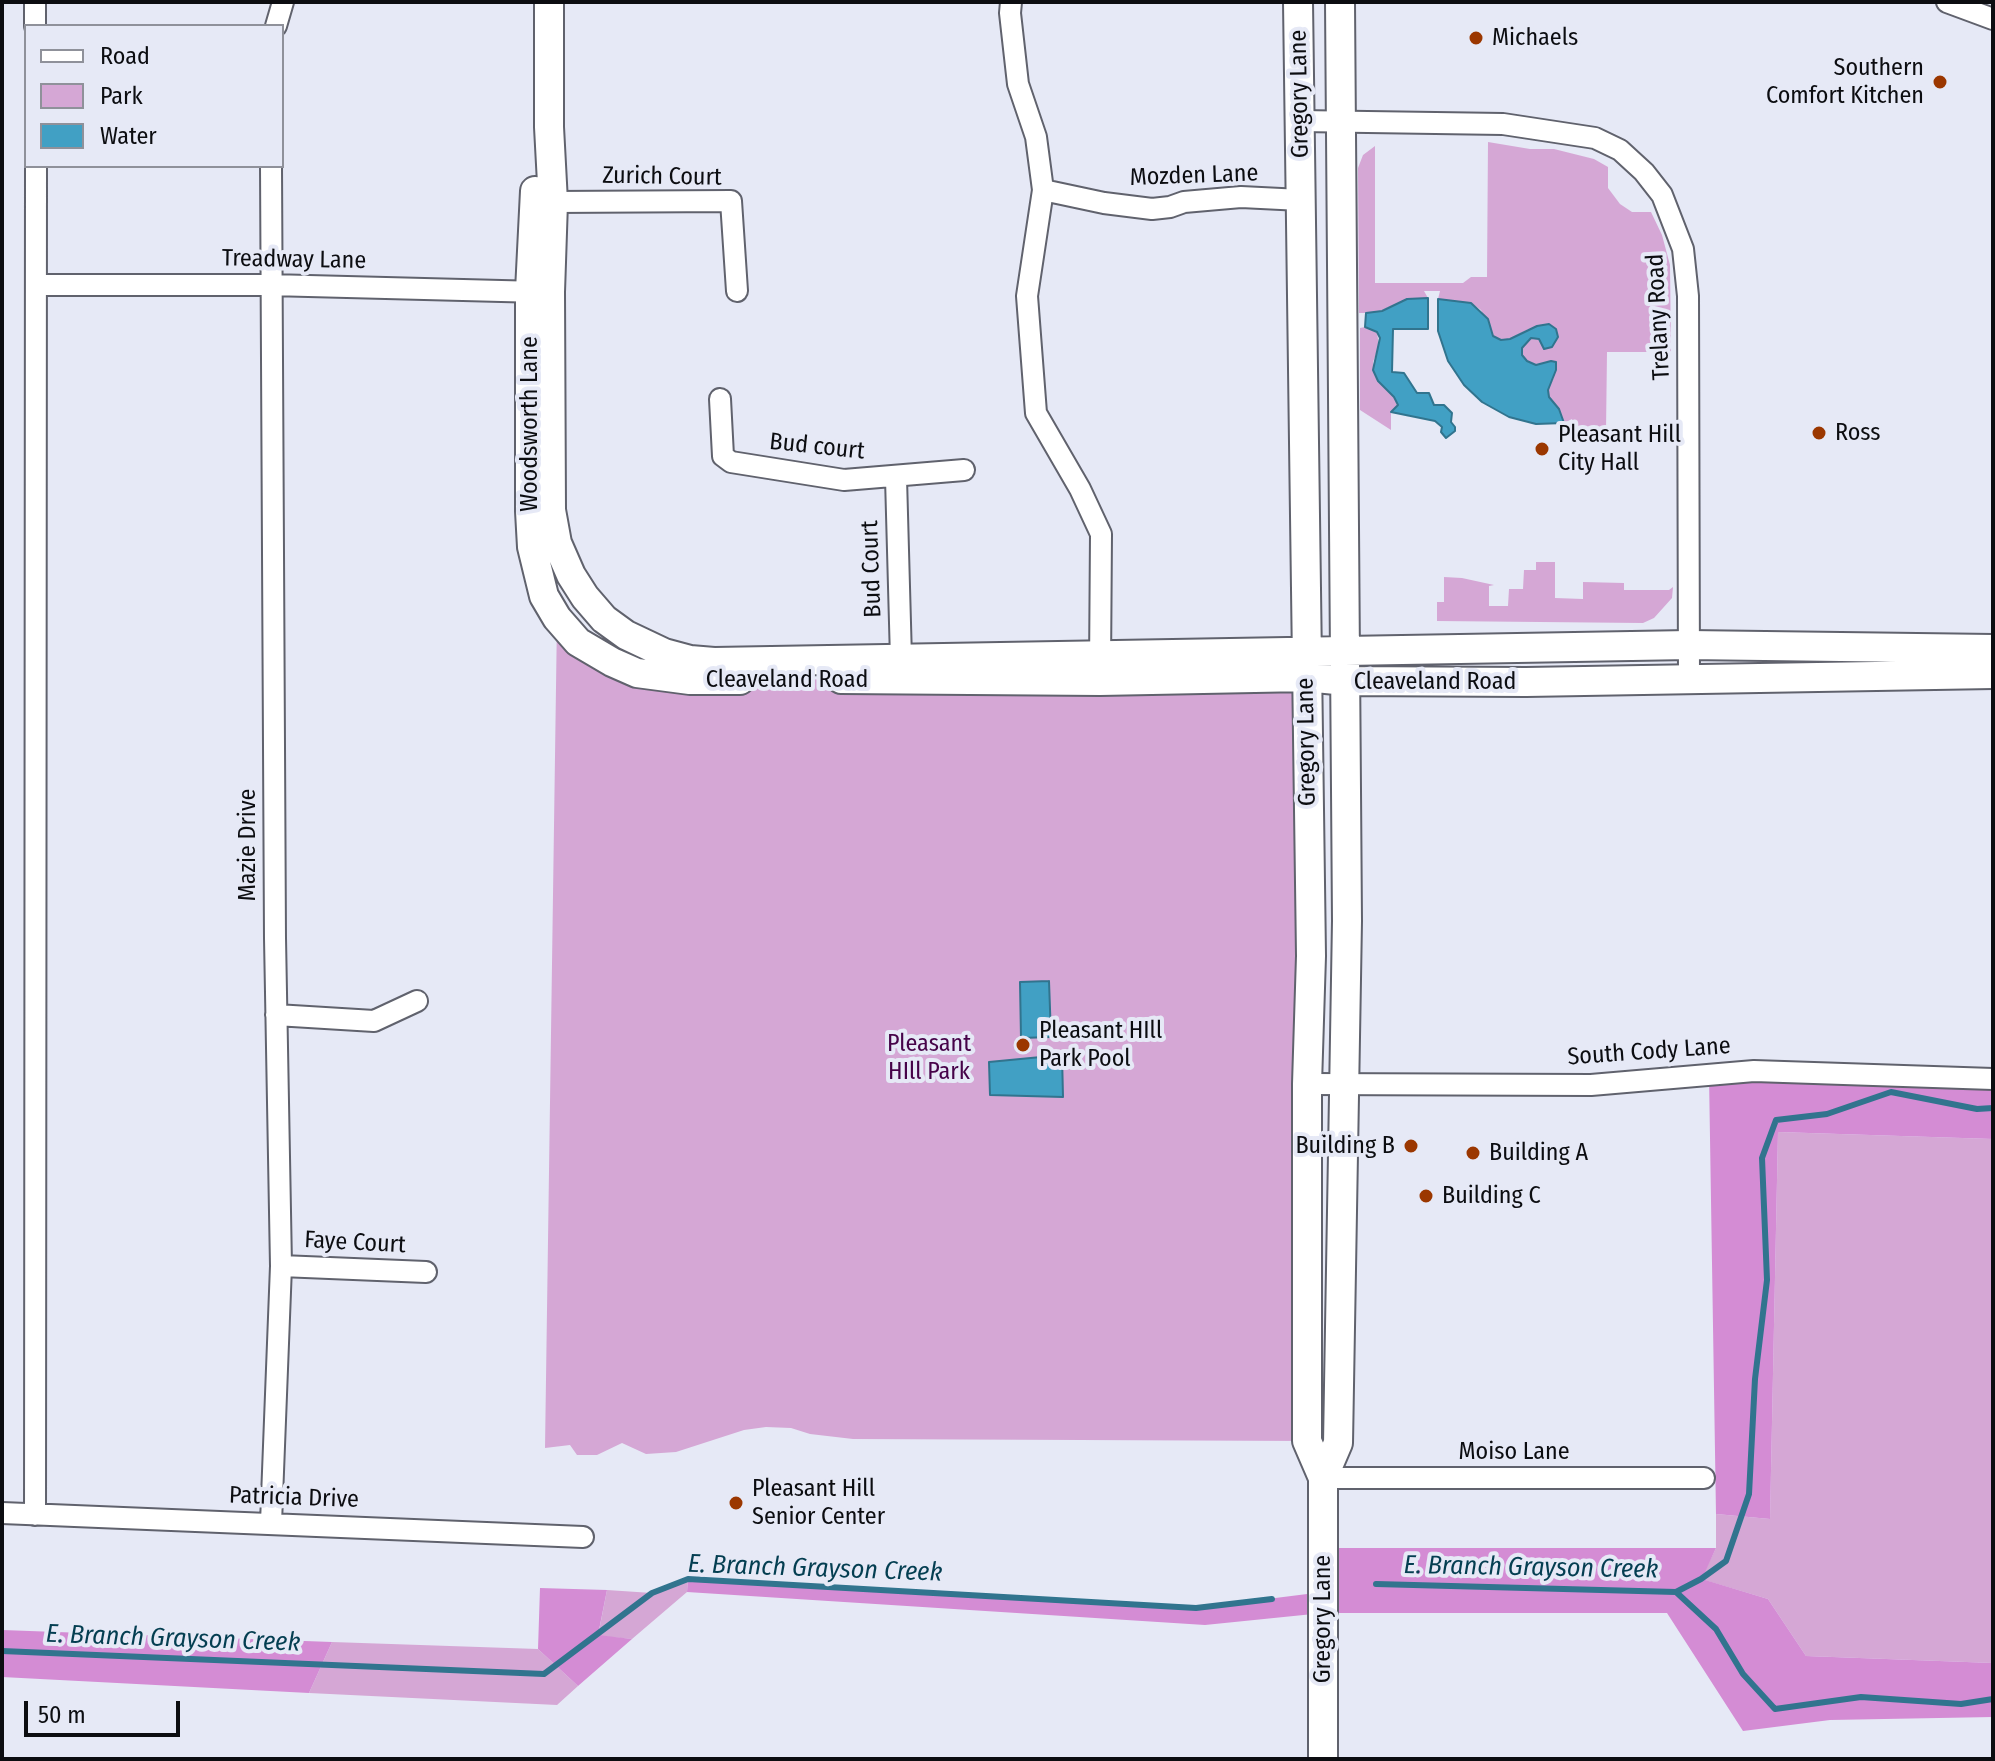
<!DOCTYPE html>
<style>
body{margin:0}
#map{position:relative;width:1995px;height:1761px;overflow:hidden;background:#e6e9f6;font-family:"Fira Sans Condensed",sans-serif}
canvas{display:block}
.frame{position:absolute;inset:0;border:4px solid #0c0d11;pointer-events:none}
.legend{position:absolute;left:24px;top:24px;width:260px;height:144px;box-sizing:border-box;background:#e6e9f6;border:2px solid #8f919a;margin:0;padding:10px 14px;list-style:none;font-size:24px;color:#0c0d11}
.legend li{display:flex;align-items:center;gap:16px;height:40px}
.legend b{width:40px;border:2px solid #8f919a}
.scale{position:absolute;left:24px;top:1701px;width:156px;height:36px;box-sizing:border-box;border:4px solid #0c0d11;border-top:0;padding-left:10px;font-size:24px;line-height:28px;white-space:nowrap;color:#0c0d11;-webkit-text-stroke:6px #e6e9f6;paint-order:stroke}
</style>
<div id="map">
<canvas width="1995" height="1761"></canvas>
<div class="frame"></div>
<ul class="legend">
<li><b style="height:10px;background:#fff"></b>Road</li>
<li><b style="height:22px;background:#d5a7d5"></b>Park</li>
<li><b style="height:22px;background:#41a0c4"></b>Water</li>
</ul>
<div class="scale">50 m</div>
</div>
<script>
const ctx = document.querySelector('canvas').getContext('2d');
ctx.lineJoin = 'round';
function paint(path, color) { ctx.fillStyle = color; ctx.fill(path, 'evenodd'); }
const shape = rows => new Path2D(rows.map(r => 'M' + r).join(''));
function strokePath(path, color, width, dash) { ctx.strokeStyle = color; ctx.lineWidth = width; ctx.lineCap = dash ? 'butt' : 'round'; ctx.setLineDash(dash || []); ctx.stroke(path); }
function write(font, color, halo, rows, align = 'center') {
  ctx.font = font + ' "Fira Sans Condensed",sans-serif'; ctx.lineWidth = 8; ctx.setLineDash([]); ctx.textBaseline = 'middle'; ctx.strokeStyle = halo; ctx.fillStyle = color; for (const [text, x, y, turn = 0] of rows) {
    ctx.save(); ctx.translate(x, y); ctx.rotate((+turn || 0) * Math.PI / 180); ctx.textAlign = isNaN(turn) ? turn : align; if (halo) ctx.strokeText(text, 0, 0); ctx.fillText(text, 0, 0); ctx.restore();
  }
}
const green = shape([
 [1488,142,1530,149,1554,149,1594,159,1608,167,1608,188,1620,204,1632,212,1651,212,1662,235,1670,265,1671,352,1607,352,1606,431,1573,431,1572,419,1564,423,1559,409,1549,397,1548,390,1554,377,1551,361,1536,365,1527,361,1522,356,1522,348,1531,338,1539,339,1552,347,1529,329,1510,339,1501,340,1493,336,1481,310,1471,303,1438,299,1440,291,1424,291,1428,298,1407,299,1376,313,1359,313,1358,168,1363,155,1375,146,1375,283,1463,283,1471,277,1487,277],
 [1365,327,1377,332,1379,346,1373,362,1378,381,1394,397,1398,406,1391,412,1391,430,1360,410,1360,328],
 [1536,562,1555,562,1555,598,1583,599,1583,582,1624,583,1624,590,1669,590,1673,587,1672,598,1654,618,1643,623,1437,621,1437,602,1444,602,1444,577,1462,578,1494,585,1489,586,1489,606,1508,606,1509,589,1523,589,1524,570,1536,570],
 [557,618,578,642,690,680,1306,677,1307,1441,853,1439,810,1434,791,1428,766,1427,744,1430,676,1452,646,1454,622,1443,597,1455,577,1455,570,1445,545,1448],
 [1778,1132,1993,1139,1993,1663,1806,1656,1768,1599,1701,1579,1716,1548,1716,1514,1770,1519],
 [688,1579,687,1592,632,1639,598,1636,607,1590,652,1593],
 [332,1642,538,1649,578,1686,557,1705,309,1693]
]);
const forest = shape([
 [1709,1075,1993,1079,1993,1139,1778,1132,1770,1519,1716,1514],
 [1323,1548,1716,1548,1702,1579,1768,1599,1806,1656,1993,1663,1993,1717,1830,1720,1743,1731,1667,1613,1323,1613,1205,1625,687,1592,688,1579,1196,1608,1323,1592],
 [540,1588,607,1590,598,1635,632,1639,578,1686,538,1649],
 [2,1630,332,1642,309,1693,2,1677]
]);
const water = shape([
 [1428,298,1428,329,1393,329,1392,372,1404,373,1417,393,1429,393,1434,405,1444,405,1452,413,1451,422,1455,427,1455,431,1446,438,1441,432,1442,427,1435,421,1391,412,1398,405,1394,397,1378,381,1373,370,1380,338,1377,332,1365,327,1366,313,1382,311,1407,299,1428,298],
 [1438,299,1471,303,1488,319,1493,336,1501,340,1510,339,1537,326,1549,324,1556,329,1558,337,1552,347,1544,349,1539,339,1531,338,1522,348,1522,355,1527,361,1536,365,1551,361,1556,362,1556,370,1548,390,1549,397,1559,409,1564,423,1536,424,1509,417,1482,402,1464,385,1448,361,1438,331,1438,299],
 [1049,981,1051,1037,1021,1038,1020,982,1049,981],
 [1062,1055,1063,1097,990,1095,989,1062,1062,1055]
]);
const stream = shape([
 [1376,1584,1676,1592,1701,1579,1726,1561,1749,1494,1755,1379,1767,1280,1762,1158,1776,1120,1827,1114,1891,1092,1977,1109,1993,1108],
 [1676,1592,1716,1629,1743,1674,1775,1709,1861,1697,1961,1704,1993,1699],
 [2,1651,544,1674,652,1593,688,1579,1196,1608,1272,1599]
]);
const street = shape([
 [35,2,35,26],
 [1011,2,1010,13,1018,84,1036,137,1043,190,1027,296,1036,413,1080,489,1101,534,1100,668],
 [1947,2,1993,19],
 [276,26,283,2],
 [1300,121,1503,124,1595,138,1620,150,1644,172,1662,195,1683,249,1688,296,1689,680],
 [1043,190,1104,203,1152,209,1170,207,1184,202,1241,197,1301,200],
 [553,202,731,201,737,291],
 [36,285,270,285,540,292],
 [720,399,723,456,731,462,844,480,964,470],
 [896,478,901,659],
 [276,1015,374,1021,417,1001],
 [1307,1084,1591,1085,1754,1071,1993,1079],
 [281,1266,426,1272],
 [1323,1478,1704,1478],
 [2,1513,583,1537],
 [35,1515,36,166],
 [271,1523,281,1266,275,938,271,166]
]);
const secondary = shape([
 [549,2,549,127,553,202,550,292,551,510,557,543,571,575,585,597,604,619,626,635,664,653,690,660,714,662,1689,645,1993,649],
 [1298,2,1311,956,1307,1084,1307,1441,1323,1478],
 [535,191,530,291,530,511,532,547,544,596,557,618,578,642,612,662,637,673,690,680,740,680],
 [841,679,1100,681,1306,677,1346,681,1526,682,1993,674],
 [1323,1759,1323,1478,1338,1443,1347,921,1340,2]
]);
const markers = [
 [1476,38,8,"#9b3700"],
 [1940,82,8,"#9b3700"],
 [1819,433,8,"#9b3700"],
 [1542,449,8,"#9b3700"],
 [1023,1045,8,"#9b3700"],
 [1411,1146,8,"#9b3700"],
 [1473,1153,8,"#9b3700"],
 [1426,1196,8,"#9b3700"],
 [736,1503,8,"#9b3700"]
];
const poiNames = [
 ["Michaels",1492,38],
 ["Southern",1924,68,"right"],
 ["Comfort Kitchen",1924,96,"right"],
 ["Ross",1835,433],
 ["Pleasant Hill",1558,435],
 ["City Hall",1558,463],
 ["Pleasant HIll",1039,1031],
 ["Park Pool",1039,1059],
 ["Building B",1395,1146,"right"],
 ["Building A",1489,1153],
 ["Building C",1442,1196],
 ["Pleasant Hill",752,1489],
 ["Senior Center",752,1517]
];
const streetNames = [
 ["Gregory Lane",1300,94,-91],
 ["Mozden Lane",1194,176,-2],
 ["Zurich Court",662,177,1],
 ["Treadway Lane",294,260,1],
 ["Trelany Road",1659,317,-93],
 ["Woodsworth Lane",530,424,-90],
 ["Bud court",817,447,6],
 ["Bud Court",872,569,-92],
 ["Cleaveland Road",787,680],
 ["Cleaveland Road",1435,682],
 ["Gregory Lane",1307,742,-91],
 ["Mazie Drive",248,845,-90],
 ["South Cody Lane",1649,1052,-4],
 ["Faye Court",355,1243,3],
 ["Moiso Lane",1514,1452],
 ["Patricia Drive",294,1498,2],
 ["Gregory Lane",1323,1619,-90]
];
const parkNames = [
 ["Pleasant",929,1044],
 ["HIll Park",929,1072]
];
const waterNames = [
 ["E. Branch Grayson Creek",1531,1568,1],
 ["E. Branch Grayson Creek",815,1569,2],
 ["E. Branch Grayson Creek",173,1639,2]
];
paint(green, '#d5a7d5');
paint(forest, '#d48cd4');
paint(water, '#41a0c4');
strokePath(water, '#31748e', 2);
strokePath(stream, '#31748e', 6);
strokePath(street, '#60626d', 24);
strokePath(secondary, '#60626d', 32);
strokePath(street, '#fff', 20);
strokePath(secondary, '#fff', 28);
for (const [x, y, r, color] of markers) { const dot = new Path2D(); dot.arc(x, y, r, 0, 2 * Math.PI); ctx.fillStyle = color; ctx.fill(dot); strokePath(dot, '#e6e9f6', 3); }
write('24px', '#0c0d11', '#e6e9f6', poiNames, 'left');
write('24px', '#0c0d11', '#e6e9f6', streetNames);
write('24px', '#460349', '#e6e9f6', parkNames);
write('italic 26px', '#043e51', '#e6e9f6', waterNames);
</script>
